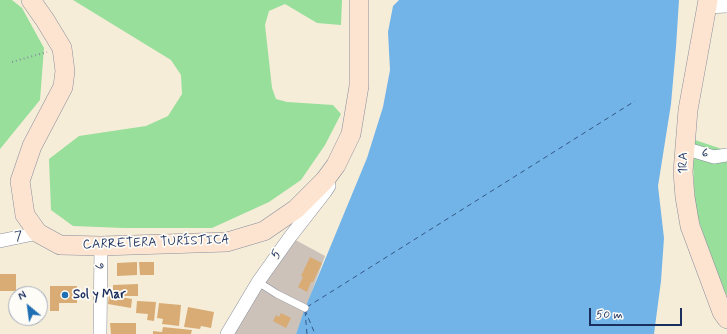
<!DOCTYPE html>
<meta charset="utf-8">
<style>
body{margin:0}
#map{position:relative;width:727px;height:334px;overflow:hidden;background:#f6edd9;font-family:Mynerve,sans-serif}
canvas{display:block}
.north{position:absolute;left:8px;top:286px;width:40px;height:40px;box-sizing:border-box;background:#fdfcf7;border:1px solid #a3aaba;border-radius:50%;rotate:331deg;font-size:11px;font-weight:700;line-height:16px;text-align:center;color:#1b2f5e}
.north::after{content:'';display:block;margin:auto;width:14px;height:18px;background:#1f6fb2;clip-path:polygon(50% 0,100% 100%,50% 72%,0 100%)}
.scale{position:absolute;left:589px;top:308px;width:93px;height:18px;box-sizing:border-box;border:2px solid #1b2f5e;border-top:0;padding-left:5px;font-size:12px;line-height:14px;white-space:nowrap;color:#1b2f5e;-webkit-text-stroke:3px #fdfcf7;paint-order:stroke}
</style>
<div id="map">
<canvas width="727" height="334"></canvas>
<div class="north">N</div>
<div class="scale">50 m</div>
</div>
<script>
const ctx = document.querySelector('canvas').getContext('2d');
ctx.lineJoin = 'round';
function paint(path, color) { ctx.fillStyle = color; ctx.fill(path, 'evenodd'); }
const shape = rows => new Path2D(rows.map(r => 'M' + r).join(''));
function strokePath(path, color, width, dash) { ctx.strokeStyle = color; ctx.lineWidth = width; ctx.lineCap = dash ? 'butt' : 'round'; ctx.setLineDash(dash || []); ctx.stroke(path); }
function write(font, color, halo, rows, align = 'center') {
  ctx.font = font + ' Mynerve,sans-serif'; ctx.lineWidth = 3.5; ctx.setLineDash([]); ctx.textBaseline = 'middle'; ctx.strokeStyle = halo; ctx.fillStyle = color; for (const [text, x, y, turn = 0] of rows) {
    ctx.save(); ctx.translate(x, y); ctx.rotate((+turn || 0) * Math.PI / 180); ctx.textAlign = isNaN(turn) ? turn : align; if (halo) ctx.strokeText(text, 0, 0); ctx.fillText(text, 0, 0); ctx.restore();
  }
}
const industrial = shape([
 [290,237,325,256,296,334,220,334]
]);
const green = shape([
 [0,0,12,0,22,8,44,48,40,100,0,149],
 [73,0,342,0,341,25,317,23,285,4,269,11,265,25,272,88,276,99,287,102,333,105,341,114,325,145,301,180,269,202,212,228,124,228,73,226,51,210,49,159,79,136,146,126,168,116,182,94,181,75,171,60],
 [692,139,722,149,727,149,727,296,716,273,695,209]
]);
const water = shape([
 [399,0,679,0,676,47,671,104,658,186,664,238,661,281,654,334,296,334,305,308,367,158,383,107,390,70,388,32,393,6]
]);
const ferry = shape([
 [307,307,635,101],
 [305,310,315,334],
 [305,311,307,334]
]);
const building = shape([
 [310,257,322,263,313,282,311,282,307,292,298,287,303,277,301,276],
 [137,262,137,275,117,276,117,263],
 [139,262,154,262,154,275,140,275],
 [0,274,16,274,16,291,0,291],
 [138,284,138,296,113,296,113,285],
 [50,286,77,286,77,303,59,303,59,311,50,311],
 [109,295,132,299,131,308,108,304],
 [137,301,156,302,154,321,147,320,148,314,136,313],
 [159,303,181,305,179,326,162,324,163,319,157,318],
 [188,307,214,312,211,328,201,326,200,329,184,327],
 [281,313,291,318,286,328,273,321,276,315,279,317],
 [110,323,136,323,136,334,111,334],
 [163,327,192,330,191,334,153,334,153,331,162,332]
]);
const path = shape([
 [12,62,47,52]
]);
const lane = shape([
 [258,282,277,294,305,308]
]);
const street = shape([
 [706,7,727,6],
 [684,148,714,157,727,155],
 [0,241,38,233],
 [100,334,101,246],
 [227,334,258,282,290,237,325,192,329,186,327,183]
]);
const secondary = shape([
 [31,0,45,20,62,48,65,71,63,87,32,146,20,181,25,215,38,233,60,245,101,246,227,242,264,231,296,209,325,180,336,165,351,134,359,86,359,0],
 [708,0,688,110,683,172,685,197,690,226,722,312,727,319]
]);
const markers = [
 [65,295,4,"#1f6fb2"]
];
const streetNames = [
 ["6",705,154,15],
 ["1RA",684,163,-89],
 ["7",19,237,-12],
 ["CARRETERA TURÍSTICA",156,243,-2],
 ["5",277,255,-55],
 ["6",101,266,-90]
];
const poiNames = [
 ["Sol y Mar",73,295]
];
paint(industrial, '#ccc2b9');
paint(green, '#97df9a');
paint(water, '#72b4e7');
strokePath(ferry, '#355787', 1, [5, 4]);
paint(building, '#d9ac75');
strokePath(lane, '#888e9c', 8);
strokePath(street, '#888e9c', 14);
strokePath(secondary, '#888e9c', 20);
strokePath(path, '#888e9c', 2, [1, 3]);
strokePath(lane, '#fff', 7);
strokePath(street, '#fff', 13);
strokePath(secondary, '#fde4d0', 19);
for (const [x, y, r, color] of markers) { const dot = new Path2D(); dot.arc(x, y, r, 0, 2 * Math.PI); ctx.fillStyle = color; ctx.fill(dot); strokePath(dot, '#fdfcf7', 1.5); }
write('13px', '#1b2f5e', '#fdfcf7', streetNames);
write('bold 13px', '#1b2f5e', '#fdfcf7', poiNames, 'left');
</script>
